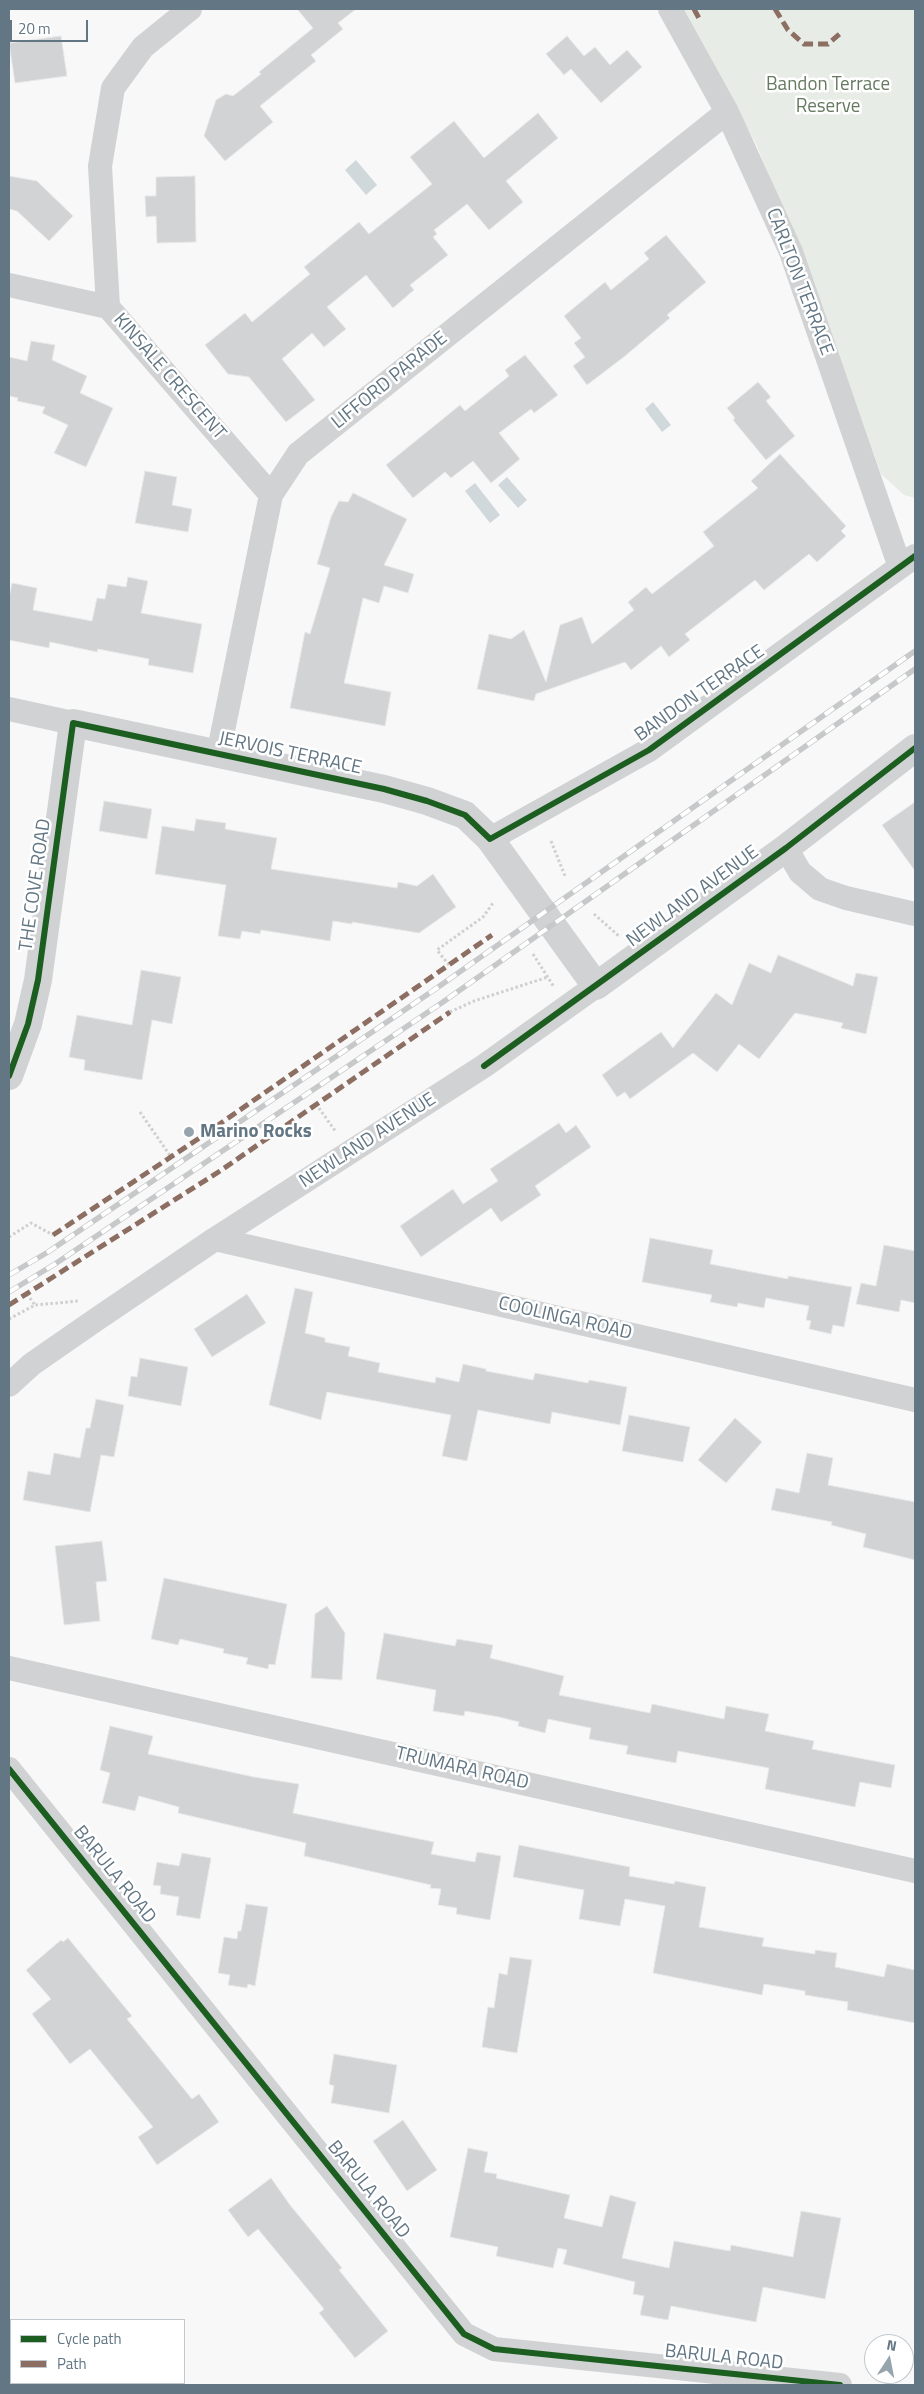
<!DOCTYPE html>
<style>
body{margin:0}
#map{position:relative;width:924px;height:2394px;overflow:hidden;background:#f8f8f8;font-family:"Titillium Web",sans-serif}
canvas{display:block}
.frame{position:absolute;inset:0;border:10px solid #627684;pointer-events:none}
.legend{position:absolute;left:10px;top:2319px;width:175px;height:65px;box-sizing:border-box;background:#fff;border:1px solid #c0c8ce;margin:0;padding:6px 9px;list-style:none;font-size:15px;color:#627684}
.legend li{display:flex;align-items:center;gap:10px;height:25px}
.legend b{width:25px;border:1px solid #c0c8ce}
.north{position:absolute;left:864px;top:2334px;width:50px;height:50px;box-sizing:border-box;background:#fff;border:1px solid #c0c8ce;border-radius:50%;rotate:11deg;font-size:14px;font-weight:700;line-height:20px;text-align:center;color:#627684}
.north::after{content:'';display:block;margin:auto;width:18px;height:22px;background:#96a4ad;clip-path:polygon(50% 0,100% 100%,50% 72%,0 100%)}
.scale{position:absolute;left:10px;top:20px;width:78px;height:22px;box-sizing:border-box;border:2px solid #627684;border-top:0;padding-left:6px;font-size:15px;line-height:18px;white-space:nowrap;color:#627684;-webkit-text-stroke:4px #fff;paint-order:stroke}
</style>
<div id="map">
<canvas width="924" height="2394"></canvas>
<div class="frame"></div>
<ul class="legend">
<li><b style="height:6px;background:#1b5e20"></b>Cycle path</li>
<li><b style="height:6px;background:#8d6e63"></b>Path</li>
</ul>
<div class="north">N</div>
<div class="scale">20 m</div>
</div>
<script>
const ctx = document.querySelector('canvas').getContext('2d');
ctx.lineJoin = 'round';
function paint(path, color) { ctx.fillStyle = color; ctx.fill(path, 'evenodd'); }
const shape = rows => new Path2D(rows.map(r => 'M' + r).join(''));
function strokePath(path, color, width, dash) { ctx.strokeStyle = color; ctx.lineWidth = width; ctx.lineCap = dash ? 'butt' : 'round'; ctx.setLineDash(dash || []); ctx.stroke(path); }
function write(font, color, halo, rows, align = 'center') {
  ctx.font = font + ' "Titillium Web",sans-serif'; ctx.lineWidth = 5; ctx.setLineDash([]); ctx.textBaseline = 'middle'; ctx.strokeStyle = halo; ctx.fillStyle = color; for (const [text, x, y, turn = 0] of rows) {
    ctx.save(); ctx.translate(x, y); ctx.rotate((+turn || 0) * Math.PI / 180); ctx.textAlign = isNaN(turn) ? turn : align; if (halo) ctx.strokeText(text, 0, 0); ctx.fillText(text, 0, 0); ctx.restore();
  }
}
const green = shape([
 [683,9,915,9,915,498,904,495,881,474,815,289,757,146]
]);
const water = shape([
 [356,160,377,185,366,195,345,170],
 [653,402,671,425,662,432,645,409],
 [507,477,527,500,518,508,498,485],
 [475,483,500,515,490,523,465,491]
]);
const building = shape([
 [297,9,356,9,338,23,343,29,311,55,316,61,260,106,273,122,225,161,204,136,216,100,226,94,233,96,261,74,259,72,313,28,297,9],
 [61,36,67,76,15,83,9,43,61,36],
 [567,36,584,56,595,47,610,65,627,50,642,67,601,103,571,69,564,75,546,54,567,36],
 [538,113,558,138,506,181,523,202,489,230,467,204,434,230,437,234,433,237,448,255,410,285,414,290,393,308,366,275,327,307,346,329,324,347,312,333,282,359,315,400,286,422,249,377,228,374,205,345,245,313,252,322,310,274,304,267,359,222,369,234,432,184,410,157,454,121,484,158,538,113],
 [9,176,37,181,73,216,49,241,17,211,9,209,9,176],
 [195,176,196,242,157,243,156,216,146,217,145,196,156,196,156,177,195,176],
 [666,235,706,282,667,315,670,318,625,356,587,385,573,366,585,357,574,343,581,338,564,316,605,282,611,290,649,259,644,253,666,235],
 [31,341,55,345,52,360,87,376,80,393,113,408,86,467,54,453,68,425,42,413,45,407,17,401,18,398,9,396,9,357,27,361,31,341],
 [525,355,558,395,534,413,531,409,499,433,520,459,491,483,473,461,451,478,445,472,413,498,386,465,460,405,465,411,509,376,505,370,525,355],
 [758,382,771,397,766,401,795,436,766,460,733,420,735,418,727,408,758,382],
 [780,454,846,526,841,531,846,536,817,562,809,554,764,590,755,580,685,634,690,640,669,657,661,646,631,670,625,662,536,694,534,701,477,689,489,634,511,639,524,630,546,682,560,625,582,617,592,644,634,610,628,602,646,587,652,594,714,546,703,532,758,488,751,481,780,454],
 [145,471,177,477,172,505,192,509,188,532,135,523,145,471],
 [353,493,407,519,384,565,414,574,408,593,384,586,379,603,363,598,344,683,391,692,385,726,290,708,305,632,310,634,330,568,317,564,331,517,339,501,348,502,353,493],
 [128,577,148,581,141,613,202,624,193,673,148,665,149,659,98,649,97,652,50,642,49,648,9,640,9,598,12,583,37,588,33,610,92,621,97,598,105,599,108,584,126,587,128,577],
 [104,801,152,809,147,839,99,831,104,801],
 [915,802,915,871,882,825,915,802],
 [196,819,226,823,225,829,277,838,271,869,397,888,398,882,417,886,433,874,456,907,419,933,352,922,352,924,333,921,330,941,261,930,260,934,242,931,240,939,218,936,226,885,155,874,162,826,194,831,196,819],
 [778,955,853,986,856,973,878,977,866,1034,841,1028,843,1023,795,1013,759,1059,739,1044,717,1072,693,1053,630,1099,625,1092,617,1097,602,1075,661,1032,673,1048,716,993,732,1005,749,963,771,973,778,955],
 [141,970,181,977,172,1024,152,1020,142,1080,84,1070,85,1060,69,1057,77,1015,132,1025,141,970],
 [559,1123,566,1133,576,1125,591,1147,535,1186,541,1195,501,1222,491,1208,421,1257,400,1226,453,1189,463,1204,498,1181,490,1169,559,1123],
 [650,1238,713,1250,710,1264,788,1279,788,1276,852,1287,844,1327,833,1325,831,1334,809,1329,811,1321,806,1320,809,1306,766,1298,764,1308,738,1303,737,1307,710,1302,712,1295,642,1282,650,1238],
 [884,1245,915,1251,915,1303,901,1300,899,1312,856,1304,861,1283,876,1286,884,1245],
 [295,1288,313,1292,305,1333,325,1338,325,1342,350,1347,348,1356,380,1363,378,1372,435,1383,436,1377,459,1382,463,1364,486,1369,486,1371,533,1380,535,1373,588,1383,589,1380,627,1387,620,1425,552,1412,550,1424,478,1410,467,1461,442,1456,451,1415,327,1392,321,1420,269,1405,295,1288],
 [247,1294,266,1323,212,1357,194,1329,247,1294],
 [140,1358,188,1367,181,1406,128,1396,131,1376,137,1377,140,1358],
 [96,1399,124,1405,114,1457,101,1455,90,1512,23,1500,28,1471,50,1475,54,1453,80,1458,86,1428,90,1428,96,1399],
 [629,1415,690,1427,683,1462,622,1451,629,1415],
 [735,1418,762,1442,726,1483,698,1460,735,1418],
 [807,1453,833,1458,828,1485,915,1502,915,1560,863,1547,866,1534,831,1525,832,1522,771,1510,776,1488,799,1493,807,1453],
 [102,1541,107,1581,96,1582,100,1621,64,1625,55,1546,102,1541],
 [164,1578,287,1604,275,1665,269,1664,268,1669,246,1664,248,1658,223,1653,224,1649,180,1639,178,1645,151,1639,164,1578],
 [327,1606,345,1633,342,1680,311,1678,315,1614,327,1606],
 [384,1633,455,1646,457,1639,493,1645,490,1658,564,1676,559,1695,650,1713,652,1704,724,1719,726,1706,769,1714,765,1731,814,1741,812,1749,895,1765,891,1788,860,1782,855,1807,765,1789,769,1768,678,1751,676,1763,626,1754,628,1746,589,1739,591,1728,548,1719,545,1733,518,1726,519,1722,499,1717,465,1711,464,1716,433,1711,436,1690,376,1679,384,1633],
 [110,1726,153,1736,148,1754,254,1777,299,1784,293,1813,434,1842,431,1854,475,1862,477,1852,501,1856,490,1920,456,1914,457,1908,438,1905,441,1889,430,1888,431,1885,304,1856,306,1843,178,1813,179,1807,139,1796,135,1811,102,1803,110,1773,100,1770,110,1726],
 [519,1845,630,1867,629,1876,674,1884,675,1881,706,1887,699,1927,764,1938,762,1946,815,1954,815,1950,837,1953,835,1967,884,1977,887,1964,915,1970,915,2023,847,2010,848,2002,805,1995,805,1991,764,1984,762,1995,653,1973,665,1906,625,1899,620,1926,579,1919,584,1890,513,1877,519,1845],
 [182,1853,211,1858,200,1919,176,1915,179,1897,160,1894,161,1886,153,1885,157,1862,179,1866,182,1853],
 [246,1904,268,1907,255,1986,248,1984,247,1988,228,1985,230,1975,218,1973,224,1937,237,1939,238,1931,241,1931,246,1904],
 [68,1938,132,2016,127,2019,192,2099,199,2094,219,2122,157,2165,138,2137,153,2127,90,2049,70,2064,32,2014,51,1999,26,1970,61,1940,63,1942,68,1938],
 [510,1957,532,1960,517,2053,482,2047,488,2007,494,2008,499,1973,507,1975,510,1957],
 [334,2054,397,2065,389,2113,331,2103,334,2086,329,2084,334,2054],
 [403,2120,437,2170,407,2191,373,2141,403,2120],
 [468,2148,488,2152,484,2172,497,2174,496,2178,570,2195,564,2218,602,2227,610,2195,636,2202,622,2258,669,2268,674,2241,730,2251,731,2245,793,2257,801,2211,841,2218,825,2299,763,2287,756,2322,671,2306,668,2320,640,2315,644,2296,633,2294,635,2282,563,2264,567,2250,558,2248,553,2268,496,2256,498,2247,450,2237,468,2148],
 [271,2178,290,2205,342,2268,339,2270,388,2331,355,2358,319,2313,324,2309,258,2229,248,2237,228,2210,271,2178]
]);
const path = shape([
 [551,841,565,876],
 [594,914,620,937],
 [533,954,554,987],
 [449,965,437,950,483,917,493,903],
 [450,1012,474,1001,548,977],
 [316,1104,336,1132],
 [140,1112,171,1157],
 [9,1237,31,1223,53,1235],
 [27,1294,35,1305],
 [9,1319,35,1305,79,1301]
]);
const minor = shape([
 [190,9,143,47,113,88,100,166,108,307,271,495],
 [670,9,727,112,791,252,900,567],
 [9,285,108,307],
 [9,709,73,723],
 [218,755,271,495,298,454,727,112],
 [490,839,649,750,915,556],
 [786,848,800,872,820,889,846,898,915,914],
 [215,1239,915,1400],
 [9,1385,32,1364,97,1319,215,1239,484,1066,596,986],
 [9,1668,915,1871],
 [9,1769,464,2334,494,2349,840,2385]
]);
const tertiary = shape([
 [9,1076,28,1024,38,980,73,723,384,789,427,801,465,815,490,839,596,986,786,848,915,748]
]);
const rail = shape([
 [9,1275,48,1252,434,990,915,651],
 [9,1292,55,1264,443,1002,915,669]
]);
const quiet = shape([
 [694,9,701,22],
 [775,9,788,30,804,44,828,44,842,32],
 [53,1235,198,1139,492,935],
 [9,1305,220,1171,450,1012]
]);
const cycleway = shape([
 [484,1066,786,848,915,748],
 [9,1076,28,1024,38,980,73,723,384,789,427,801,465,815,490,839,649,750,915,556],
 [9,1769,464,2334,494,2349,840,2385]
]);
const markers = [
 [189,1132,6,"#96a4ad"]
];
const parkNames = [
 ["Bandon Terrace",828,85],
 ["Reserve",828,107]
];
const streetNames = [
 ["CARLTON TERRACE",799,282,69],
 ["KINSALE CRESCENT",169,377,49],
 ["LIFFORD PARADE",390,381,-39],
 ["BANDON TERRACE",700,694,-35],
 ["JERVOIS TERRACE",290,754,12],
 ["THE COVE ROAD",36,885,-82],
 ["NEWLAND AVENUE",693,897,-36],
 ["NEWLAND AVENUE",368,1141,-33],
 ["COOLINGA ROAD",565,1319,13],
 ["TRUMARA ROAD",462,1769,13],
 ["BARULA ROAD",114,1875,51],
 ["BARULA ROAD",368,2190,51],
 ["BARULA ROAD",724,2358,6]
];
const poiNames = [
 ["Marino Rocks",200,1132]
];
paint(green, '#e8ece6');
paint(water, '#d0d8dc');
paint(building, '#d2d3d4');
strokePath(building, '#e8e8e8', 1);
strokePath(path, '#cecfd0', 3, [2.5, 2.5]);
strokePath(minor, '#d1d2d3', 24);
strokePath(tertiary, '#d1d2d3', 28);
strokePath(rail, '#c6c8c9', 5.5);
strokePath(rail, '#fff', 4, [11]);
strokePath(quiet, '#8d6e63', 5, [10, 5]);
strokePath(cycleway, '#1b5e20', 6);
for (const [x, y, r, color] of markers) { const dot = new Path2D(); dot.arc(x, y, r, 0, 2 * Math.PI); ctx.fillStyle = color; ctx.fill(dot); strokePath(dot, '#fff', 2); }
write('19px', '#667a61', '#fff', parkNames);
write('19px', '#627684', '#fff', streetNames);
write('bold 19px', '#627684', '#fff', poiNames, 'left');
</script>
